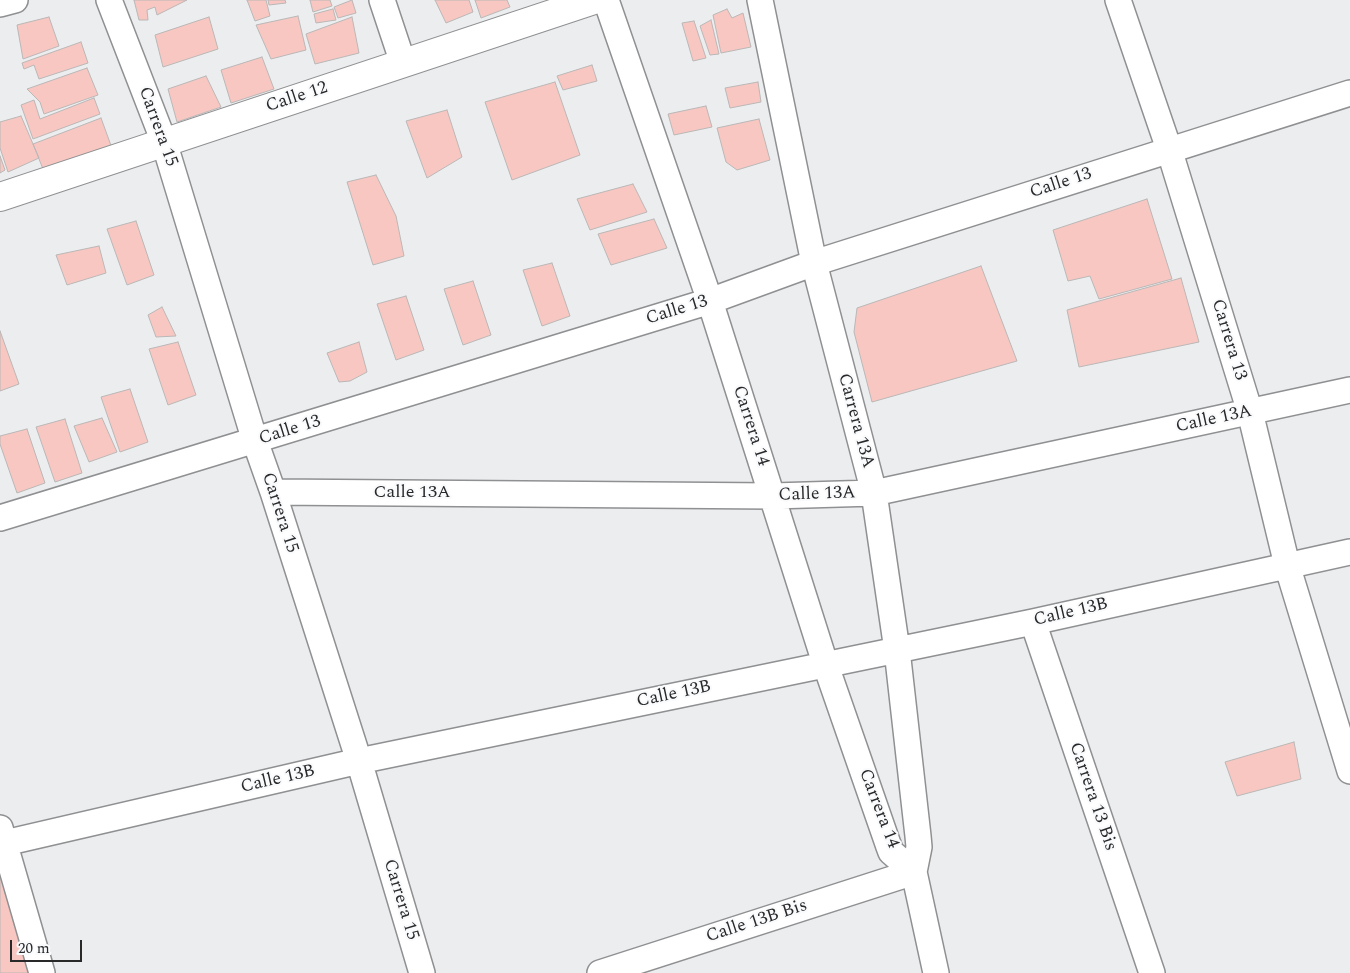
<!DOCTYPE html>
<style>
body{margin:0}
#map{position:relative;width:1350px;height:973px;overflow:hidden;background:#ecedef;font-family:Spectral,serif}
canvas{display:block}
.scale{position:absolute;left:10px;top:940px;width:72px;height:22px;box-sizing:border-box;border:2px solid #29292a;border-top:0;padding-left:6px;font-size:15px;line-height:18px;white-space:nowrap;color:#29292a;-webkit-text-stroke:4px #f9fafc;paint-order:stroke}
</style>
<div id="map">
<canvas width="1350" height="973"></canvas>
<div class="scale">20 m</div>
</div>
<script>
const ctx = document.querySelector('canvas').getContext('2d');
ctx.lineJoin = 'round';
function paint(path, color) { ctx.fillStyle = color; ctx.fill(path, 'evenodd'); }
const shape = rows => new Path2D(rows.map(r => 'M' + r).join(''));
function strokePath(path, color, width, dash) { ctx.strokeStyle = color; ctx.lineWidth = width; ctx.lineCap = dash ? 'butt' : 'round'; ctx.setLineDash(dash || []); ctx.stroke(path); }
function write(font, color, halo, rows, align = 'center') {
  ctx.font = font + ' Spectral,serif'; ctx.lineWidth = 4; ctx.setLineDash([]); ctx.textBaseline = 'middle'; ctx.strokeStyle = halo; ctx.fillStyle = color; for (const [text, x, y, turn = 0] of rows) {
    ctx.save(); ctx.translate(x, y); ctx.rotate((+turn || 0) * Math.PI / 180); ctx.textAlign = isNaN(turn) ? turn : align; if (halo) ctx.strokeText(text, 0, 0); ctx.fillText(text, 0, 0); ctx.restore();
  }
}
const building = shape([
 [134,0,187,0,157,15,155,7,147,10,148,20,139,20,134,0],
 [247,0,266,0,270,16,255,21,247,0],
 [268,0,285,0,286,3,269,5,268,0],
 [310,0,330,0,332,6,313,12,310,0],
 [352,0,356,13,338,18,334,7,352,0],
 [435,0,469,0,473,12,446,23,435,0],
 [475,0,507,0,510,7,481,18,475,0],
 [333,9,336,20,316,23,314,14,333,9],
 [727,9,732,18,743,13,751,47,721,53,713,15,727,9],
 [298,16,306,50,271,59,256,25,298,16],
 [49,17,59,46,23,59,17,25,49,17],
 [209,17,218,49,163,67,155,35,209,17],
 [352,17,359,53,315,64,306,34,352,17],
 [711,20,719,54,710,55,700,26,711,20],
 [694,21,706,58,693,61,682,23,694,21],
 [81,42,88,63,39,79,34,65,24,69,22,63,81,42],
 [262,57,274,89,231,103,221,70,262,57],
 [592,65,597,81,563,90,557,76,592,65],
 [87,68,98,95,44,114,40,102,27,89,87,68],
 [206,76,221,107,177,122,168,89,206,76],
 [555,82,580,155,512,180,485,102,555,82],
 [758,82,761,102,730,108,725,88,758,82],
 [94,98,100,114,33,139,21,105,34,100,40,119,94,98],
 [706,106,712,127,674,135,668,114,706,106],
 [447,110,462,157,427,178,406,121,447,110],
 [21,116,39,158,8,172,0,148,0,122,21,116],
 [101,118,113,151,45,174,33,144,101,118],
 [759,119,770,160,737,170,726,162,717,128,759,119],
 [0,156,5,170,0,173,0,156],
 [376,175,396,216,404,256,373,265,347,182,376,175],
 [633,184,647,212,590,230,577,199,633,184],
 [1147,199,1172,279,1099,299,1090,276,1068,281,1053,230,1147,199],
 [654,219,667,248,611,265,598,234,654,219],
 [136,221,154,275,127,285,107,229,136,221],
 [99,246,106,273,67,285,56,255,99,246],
 [552,263,570,316,542,326,523,270,552,263],
 [981,266,1017,361,872,402,854,332,857,308,981,266],
 [1181,278,1199,342,1079,367,1067,310,1181,278],
 [473,281,491,335,463,345,444,289,473,281],
 [406,296,424,350,396,360,377,304,406,296],
 [162,307,176,336,156,337,148,315,162,307],
 [0,331,19,384,0,391,0,331],
 [178,342,196,395,168,405,149,349,178,342],
 [359,342,367,372,350,381,339,382,327,353,359,342],
 [130,389,148,442,120,452,101,397,130,389],
 [102,418,117,452,89,462,74,426,102,418],
 [65,419,82,473,55,482,36,427,65,419],
 [27,429,45,483,17,493,0,444,0,436,27,429],
 [1294,742,1301,779,1237,796,1225,762,1294,742],
 [0,858,38,973,0,973,0,858]
]);
const minor = shape([
 [109,0,164,142,255,441,273,492,359,761,422,973],
 [382,0,403,63],
 [606,0,710,301,825,663,888,844,891,852,914,872],
 [760,0,814,263,874,493,897,650,918,836,919,847,914,872,936,973],
 [1118,0,1169,149,1250,412,1287,565,1350,771],
 [0,4,15,0],
 [273,492,773,496,874,493,1350,390],
 [0,518,710,301,814,263,1350,93],
 [1033,622,1152,973],
 [0,828,42,973],
 [0,844,359,761,1033,622,1350,552],
 [600,973,914,872]
]);
const tertiary = shape([
 [0,197,594,0]
]);
const streetNames = [
 ["Calle 12",297,98,-18],
 ["Carrera 15",157,127,70],
 ["Calle 13",1061,184,-18],
 ["Calle 13",677,311,-17],
 ["Carrera 13",1228,340,73],
 ["Calle 13A",1214,420,-12],
 ["Carrera 13A",855,421,75],
 ["Carrera 14",750,426,72],
 ["Calle 13",290,431,-17],
 ["Calle 13A",412,493],
 ["Calle 13A",817,495,-2],
 ["Carrera 15",279,513,72],
 ["Calle 13B",1071,613,-13],
 ["Calle 13B",674,695,-12],
 ["Calle 13B",278,780,-13],
 ["Carrera 13 Bis",1092,797,71],
 ["Carrera 14",878,809,69],
 ["Carrera 15",400,900,73],
 ["Calle 13B Bis",757,922,-18]
];
paint(building, '#f8c7c1');
strokePath(building, '#bab7b7', 1);
strokePath(minor, '#8f9092', 28);
strokePath(tertiary, '#8f9092', 30);
strokePath(minor, '#fff', 25);
strokePath(tertiary, '#fff', 28);
write('18px', '#29292a', '#f9fafc', streetNames);
</script>
